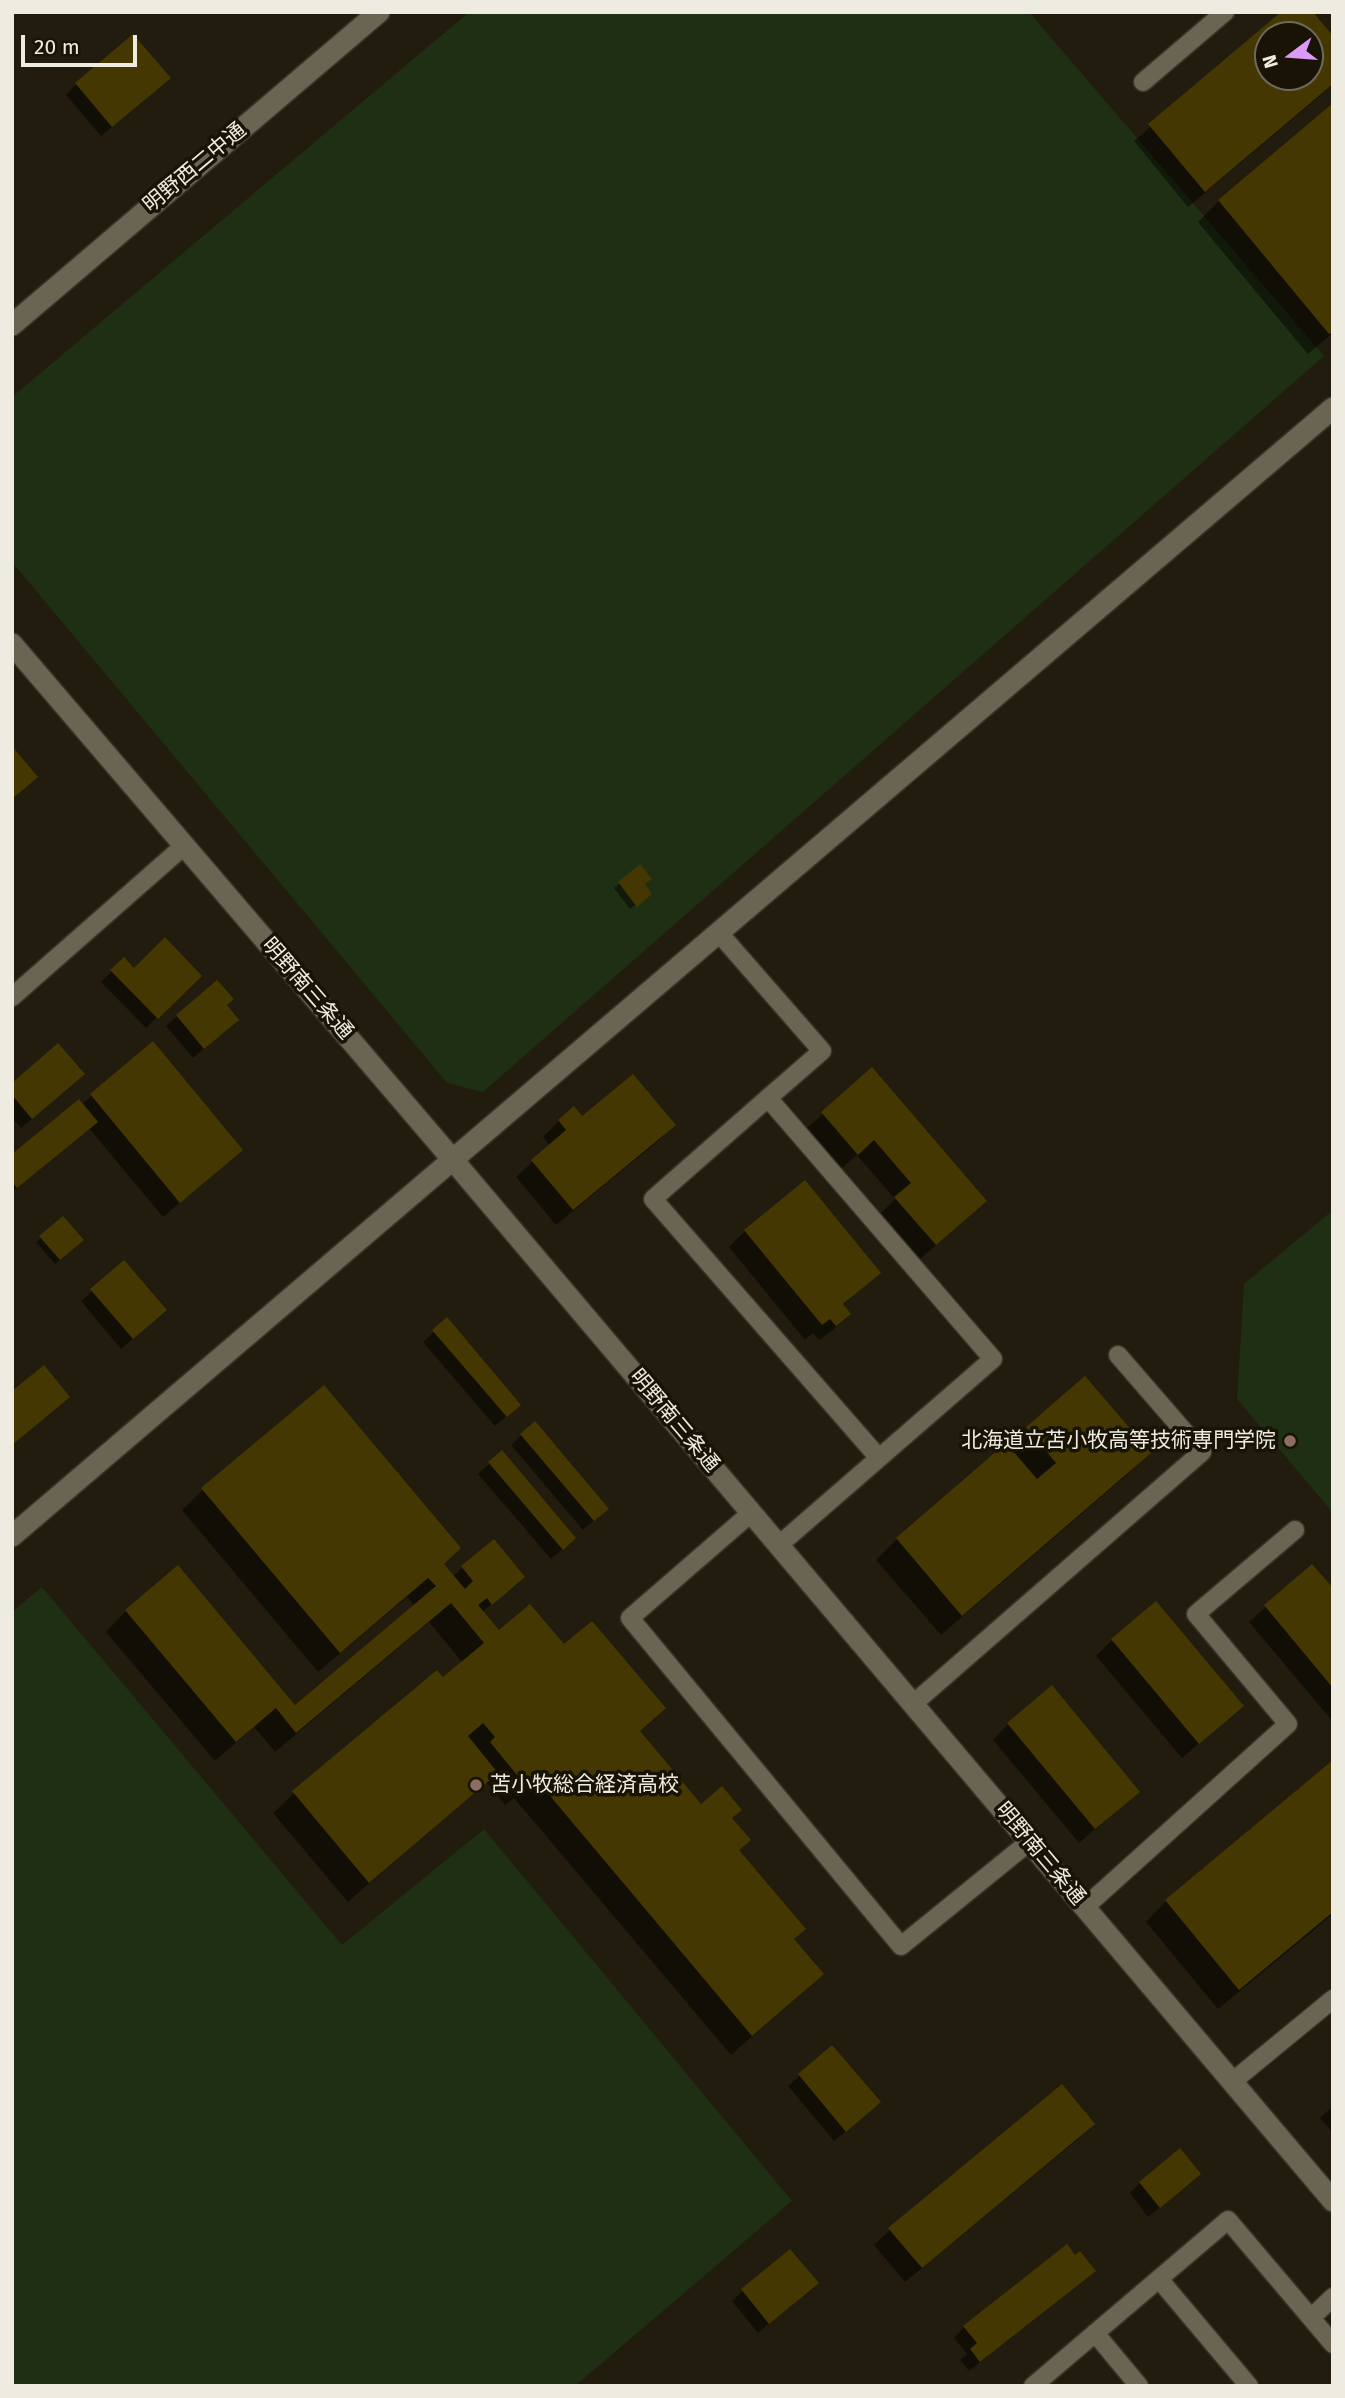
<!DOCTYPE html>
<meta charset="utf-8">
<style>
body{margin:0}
#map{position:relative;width:1345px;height:2398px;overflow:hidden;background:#211c0d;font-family:"Fira Sans",sans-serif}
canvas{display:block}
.frame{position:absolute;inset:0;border:14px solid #eeebe1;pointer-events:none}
.north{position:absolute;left:1254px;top:21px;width:70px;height:70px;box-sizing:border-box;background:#181305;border:2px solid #6e695d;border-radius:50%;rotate:254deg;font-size:19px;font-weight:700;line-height:28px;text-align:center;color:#eeebe1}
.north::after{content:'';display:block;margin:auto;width:24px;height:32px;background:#dc99f5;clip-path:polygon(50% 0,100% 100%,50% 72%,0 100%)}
.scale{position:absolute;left:21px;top:35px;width:116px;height:32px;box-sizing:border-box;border:4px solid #eeebe1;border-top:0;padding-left:9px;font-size:21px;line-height:24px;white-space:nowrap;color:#eeebe1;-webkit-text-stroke:5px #181305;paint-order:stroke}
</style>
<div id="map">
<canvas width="1345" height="2398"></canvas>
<div class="frame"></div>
<div class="north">N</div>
<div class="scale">20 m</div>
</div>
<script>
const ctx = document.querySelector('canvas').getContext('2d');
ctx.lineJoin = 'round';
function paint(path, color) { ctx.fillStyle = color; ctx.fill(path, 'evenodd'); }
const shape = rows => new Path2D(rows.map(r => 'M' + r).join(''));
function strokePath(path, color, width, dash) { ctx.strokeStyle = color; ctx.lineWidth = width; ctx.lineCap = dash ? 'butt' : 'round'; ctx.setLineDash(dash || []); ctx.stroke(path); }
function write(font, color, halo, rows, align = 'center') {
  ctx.font = font + ' "Fira Sans","Noto Sans JP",sans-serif'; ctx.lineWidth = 7; ctx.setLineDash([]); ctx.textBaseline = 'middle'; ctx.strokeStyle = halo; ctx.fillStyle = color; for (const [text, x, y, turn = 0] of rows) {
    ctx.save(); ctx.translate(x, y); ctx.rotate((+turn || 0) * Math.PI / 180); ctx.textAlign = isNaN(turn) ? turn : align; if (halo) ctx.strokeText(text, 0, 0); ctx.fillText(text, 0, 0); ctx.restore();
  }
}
const green = shape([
 [469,12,1029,12,1324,356,483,1092,447,1083,12,562,12,397],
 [1333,1210,1333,1513,1237,1399,1244,1284],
 [42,1587,342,1945,484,1829,792,2201,575,2386,12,2386,12,1612]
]);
const shadow = shape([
 [1284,12,1333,38,1333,85,1188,207,1134,141],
 [1268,35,1310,35,1310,77,1268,77],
 [76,84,158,88,101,136,66,95],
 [1332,106,1333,333,1308,354,1198,222,1219,201],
 [640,867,648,895,630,909,614,888],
 [124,959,134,970,200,976,146,1028,101,982],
 [217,982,225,1006,226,1030,193,1058,166,1026],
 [152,1044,241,1150,163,1217,89,1128,12,1192,12,1156,81,1105],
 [872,1070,969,1216,919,1260,880,1214,895,1199,857,1155,841,1169,806,1129],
 [72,1084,21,1128,12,1118,12,1085],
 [581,1119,674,1125,658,1141,556,1225,516,1177,550,1146,543,1137,559,1121],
 [745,1231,879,1273,842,1306,848,1314,833,1330,819,1340,813,1333,805,1340,729,1247],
 [41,1238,77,1245,55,1264,36,1242],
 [124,1262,154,1320,121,1349,81,1301],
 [447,1320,508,1415,495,1426,423,1342],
 [1085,1378,1149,1453,1129,1473,941,1635,876,1560,897,1539,1006,1445,1008,1448],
 [521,1435,607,1509,583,1530,511,1445],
 [502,1453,564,1548,551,1559,478,1474],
 [203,1490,442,1565,452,1577,493,1541,512,1587,482,1612,499,1632,564,1647,664,1708,639,1732,701,1806,730,1819,738,1851,793,1940,822,1974,801,1994,731,2055,514,1798,505,1805,486,1782,348,1902,273,1813,294,1793,463,1663,429,1622,275,1752,254,1727,215,1761,106,1632,126,1611,295,1707,415,1606,407,1597,318,1672,182,1510],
 [1312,1566,1333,1591,1333,1722,1249,1622],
 [1112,1640,1242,1706,1182,1758,1096,1656],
 [1008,1724,1138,1792,1079,1843,993,1740],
 [1333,1762,1333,1914,1218,2009,1146,1922,1166,1901],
 [832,2047,868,2113,834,2141,788,2086],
 [1333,2106,1333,2133,1320,2118],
 [1093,2124,1077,2140,905,2282,874,2245,890,2230],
 [1140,2183,1188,2184,1148,2217,1130,2193],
 [1075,2258,1083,2281,969,2371,960,2360,967,2354,954,2338,964,2327],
 [817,2283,758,2333,732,2301,743,2291]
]);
const building = shape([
 [1281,12,1313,12,1333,36,1333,84,1205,192,1148,124],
 [1268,35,1310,35,1310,77,1268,77],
 [133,34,171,78,112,127,75,83],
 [1333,103,1333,332,1329,334,1218,200],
 [12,746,38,777,12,799],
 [640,864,652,879,645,884,652,894,637,907,618,882],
 [165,937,202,976,158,1019,110,970,124,957,134,968],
 [217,980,234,999,227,1005,239,1020,204,1049,176,1015],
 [153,1041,243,1150,180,1203,90,1094],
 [58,1043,85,1074,32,1119,12,1095,12,1083],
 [872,1067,987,1201,936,1245,894,1197,911,1183,874,1140,858,1155,821,1112],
 [633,1074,676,1125,573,1210,531,1160,566,1130,558,1120,574,1106,582,1116],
 [79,1099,98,1122,17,1188,12,1182,12,1154],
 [805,1180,881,1273,843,1304,851,1314,836,1326,830,1319,822,1325,744,1230],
 [63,1216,84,1240,60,1260,39,1236],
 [124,1260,167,1310,133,1339,90,1289],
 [447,1317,521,1405,507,1417,432,1330],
 [44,1365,70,1397,12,1445,12,1391],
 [1085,1376,1151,1453,962,1616,896,1538,1006,1443,1037,1479,1056,1463,1026,1427],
 [324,1385,461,1548,444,1564,465,1589,473,1581,461,1566,494,1539,525,1577,492,1605,487,1598,478,1605,499,1630,530,1604,564,1644,592,1621,666,1708,640,1731,701,1804,722,1786,742,1810,732,1818,751,1840,739,1850,806,1929,794,1939,824,1974,752,2036,535,1778,526,1786,490,1742,495,1737,483,1723,468,1736,498,1773,369,1883,292,1791,437,1670,443,1677,484,1643,451,1603,296,1733,276,1708,236,1742,125,1610,178,1565,295,1705,436,1586,428,1578,340,1653,201,1488],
 [535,1421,609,1509,594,1521,520,1434],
 [502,1450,576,1538,563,1550,488,1462],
 [1312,1564,1333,1588,1333,1688,1264,1605],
 [1156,1601,1244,1706,1199,1744,1111,1639],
 [1052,1685,1140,1792,1095,1829,1007,1723],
 [1333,1760,1333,1912,1239,1990,1165,1900],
 [832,2045,881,2102,846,2132,798,2074],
 [1062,2084,1095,2124,922,2268,888,2228],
 [1180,2148,1201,2174,1160,2208,1139,2182],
 [1067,2244,1075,2255,1080,2251,1096,2271,980,2362,970,2349,977,2343,963,2326],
 [790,2249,819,2283,769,2324,741,2289]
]);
const lane = shape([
 [1143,82,1225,12],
 [719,933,822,1051,768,1098,993,1359,779,1545],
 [12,997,185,845],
 [768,1098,653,1199,879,1458],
 [751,1513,630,1618,901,1946,1029,1842],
 [913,1704,1202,1452,1118,1355],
 [1085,1907,1288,1724,1196,1614,1295,1530],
 [1232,2082,1333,1999],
 [1159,2279,1249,2386],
 [1311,2318,1333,2297],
 [1095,2333,1139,2386],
 [1033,2386,1228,2220,1333,2344]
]);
const street = shape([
 [12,1536,1333,408]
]);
const secondary = shape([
 [12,325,379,12],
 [12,644,453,1160,1333,2201]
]);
const markers = [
 [1290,1441,7,"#8d6e63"],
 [476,1785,7,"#8d6e63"]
];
const streetNames = [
 ["明野西二中通",195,168,-40],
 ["明野南三条通",307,989,49],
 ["明野南三条通",674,1421,50],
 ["明野南三条通",1040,1854,50]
];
const poiNames = [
 ["北海道立苫小牧高等技術専門学院",1276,1441],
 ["苫小牧総合経済高校",490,1785,"left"]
];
paint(green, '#1e2f14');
paint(shadow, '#0007');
paint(building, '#453702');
strokePath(lane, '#38342d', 21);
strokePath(street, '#38342d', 24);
strokePath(secondary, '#38342d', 24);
strokePath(lane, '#6a6453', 18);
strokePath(street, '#6a6453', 21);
strokePath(secondary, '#6a6453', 21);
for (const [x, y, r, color] of markers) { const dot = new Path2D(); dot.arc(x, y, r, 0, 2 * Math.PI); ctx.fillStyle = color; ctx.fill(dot); strokePath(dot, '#181305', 2.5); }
write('21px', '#eeebe1', '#181305', streetNames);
write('21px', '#eeebe1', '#181305', poiNames, 'right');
</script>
